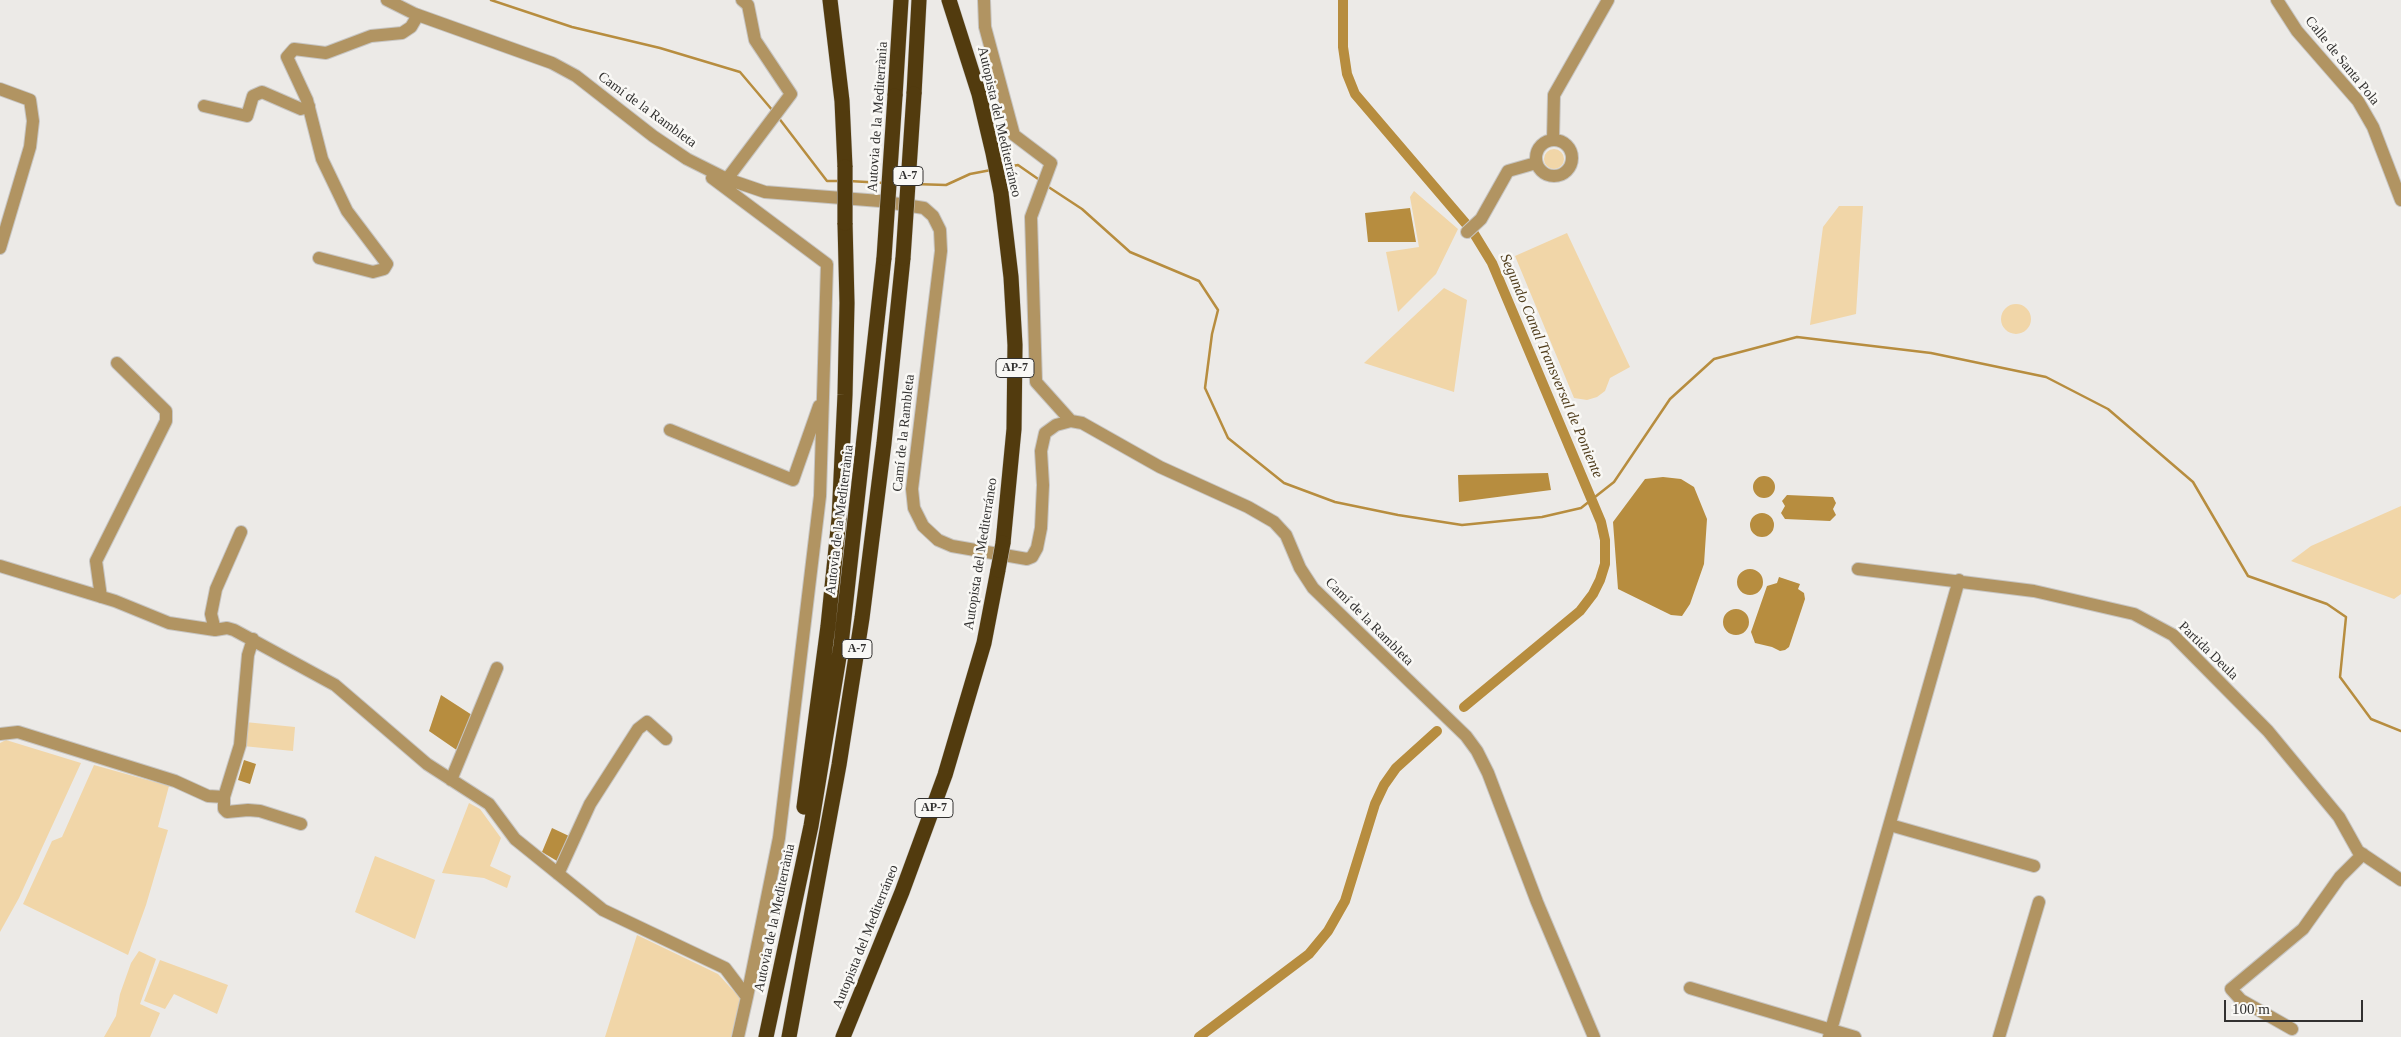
<!DOCTYPE html>
<meta charset="utf-8">
<style>
body{margin:0}
#map{position:relative;width:2401px;height:1037px;overflow:hidden;background:#eceae7;font-family:"Times New Roman",serif}
canvas{display:block}
.scale{position:absolute;left:2224px;top:1000px;width:139px;height:22px;box-sizing:border-box;border:2px solid #323130;border-top:0;padding-left:6px;font-size:15px;line-height:18px;white-space:nowrap;color:#323130;-webkit-text-stroke:4px #f9f8f5;paint-order:stroke}
</style>
<div id="map">
<canvas width="2401" height="1037"></canvas>
<div class="scale">100 m</div>
</div>
<script>
const ctx = document.querySelector('canvas').getContext('2d');
ctx.lineJoin = 'round';
function paint(path, color) { ctx.fillStyle = color; ctx.fill(path, 'evenodd'); }
const shape = rows => new Path2D(rows.map(r => 'M' + r).join(''));
function strokePath(path, color, width, dash) { ctx.strokeStyle = color; ctx.lineWidth = width; ctx.lineCap = dash ? 'butt' : 'round'; ctx.setLineDash(dash || []); ctx.stroke(path); }
function write(font, color, halo, rows, align = 'center') {
  ctx.font = font + ' "Times New Roman",serif'; ctx.lineWidth = 5; ctx.setLineDash([]); ctx.textBaseline = 'middle'; ctx.strokeStyle = halo; ctx.fillStyle = color; for (const [text, x, y, turn = 0] of rows) {
    ctx.save(); ctx.translate(x, y); ctx.rotate((+turn || 0) * Math.PI / 180); ctx.textAlign = isNaN(turn) ? turn : align; if (halo) ctx.strokeText(text, 0, 0); ctx.fillText(text, 0, 0); ctx.restore();
  }
}
const green = shape([
 '1544 159a10 10 0 1 1 20 0a10 10 0 1 1-20 0Z',
 [1414,191,1458,229,1436,274,1398,312,1386,252,1419,247,1410,197],
 [1839,206,1863,206,1856,314,1810,325,1823,227],
 [1567,233,1630,367,1610,378,1605,391,1597,397,1587,400,1574,398,1515,256],
 [1444,288,1467,300,1454,392,1364,363],
 '2001 319a15 15 0 1 1 30 0a15 15 0 1 1-30 0Z',
 [2401,506,2401,594,2394,599,2291,561,2311,546],
 [245,722,295,727,293,751,243,746],
 [6,740,81,763,19,898,0,932,0,743],
 [94,765,169,786,158,827,168,830,146,905,128,955,23,904,52,841,62,837],
 [469,803,480,809,501,838,490,866,511,876,507,888,484,878,442,873],
 [375,856,435,880,415,939,355,912],
 [637,935,718,974,740,998,731,1037,605,1037],
 [139,951,156,959,140,1004,160,1013,150,1037,104,1037,116,1016,120,994,131,963],
 [160,960,228,985,217,1014,174,994,165,1009,144,1001]
]);
const water = shape([
 [1410,208,1416,242,1368,242,1365,213],
 [1548,473,1551,490,1459,502,1458,475],
 '1753 487a11 11 0 1 1 22 0a11 11 0 1 1-22 0Z',
 [1663,477,1681,479,1694,487,1707,519,1704,564,1690,604,1682,616,1671,615,1618,589,1613,522,1645,479],
 [1787,495,1833,497,1836,503,1833,509,1836,515,1830,521,1785,519,1781,513,1785,506,1782,501],
 '1750 525a12 12 0 1 1 24 0a12 12 0 1 1-24 0Z',
 '1737 582a13 13 0 1 1 26 0a13 13 0 1 1-26 0Z',
 [1779,577,1800,584,1798,589,1804,593,1805,599,1789,647,1785,650,1780,651,1772,647,1755,643,1751,632,1767,586,1777,583],
 '1723 622a13 13 0 1 1 26 0a13 13 0 1 1-26 0Z',
 [441,695,472,715,458,751,429,731],
 [244,760,256,764,250,784,238,780],
 [552,828,569,836,557,861,542,852]
]);
const stream = shape([
 [491,0,572,27,660,48,740,72,773,111],
 [778,117,827,181,839,181],
 [1001,168,1018,165,1041,181],
 [849,181,884,183],
 [914,184,946,185,970,174,991,170],
 [1047,186,1082,209,1130,252,1199,281,1218,310,1212,334,1205,388,1228,438,1284,483,1335,502,1398,515,1462,525,1542,517,1581,508,1614,482,1670,399,1714,359,1797,337,1931,353,2046,377,2108,409,2193,482,2248,576,2327,604,2346,617,2340,677,2371,719,2401,731]
]);
const canal = shape([
 [1343,0,1343,47,1347,74,1355,94,1473,232,1492,263,1601,522,1605,540,1605,564,1600,580,1593,594,1580,611,1464,707],
 [1199,1037,1309,954,1328,931,1345,901,1375,804,1384,785,1396,768,1437,731]
]);
const minor = shape([
 [387,0,415,14,552,63,576,76,653,136,687,159,727,179,765,192,880,201,924,208,933,216,940,230,941,251,912,489,914,508,923,526,938,540,952,546,1027,559,1032,557,1037,548,1041,528,1043,485,1041,451,1045,433,1056,425,1071,421,1082,423,1160,467,1248,507,1274,522,1286,535,1300,568,1313,588,1466,736,1477,751,1488,773,1537,902,1594,1037],
 [984,0,985,27,1014,135,1051,163,1031,217,1036,382,1071,421],
 [2277,0,2297,31,2358,101,2373,127,2401,200],
 [0,89,30,100,33,121,30,147,0,248],
 [204,106,247,116,253,96,262,92,301,109,309,106],
 [1553,140,1554,95,1608,0],
 '1536 158a18 18 0 1 1 36 0a18 18 0 1 1-36 0Z',
 [712,178,827,264,820,496,779,838,747,997],
 [727,179,791,94,755,40,748,5,742,0],
 [1467,232,1481,219,1508,171,1536,163],
 [319,258,373,272,384,269,387,264,347,211,322,159,307,100,287,57,294,49,326,53,371,36,402,33,411,27,418,15],
 [670,430,793,480,819,406],
 [0,566,115,601,169,623,215,630,227,628,234,630,335,685,427,764,489,804,515,839,603,910,725,968,747,997,738,1037],
 [1858,569,2034,591,2134,614,2173,635,2268,731,2339,817,2358,851,2401,880],
 [101,597,96,561,166,421,166,411,117,363],
 [215,630,211,614,216,589,241,532],
 [253,639,248,655,240,745,224,797,224,809,227,812,248,810,260,811,301,824],
 [0,734,18,732,175,781,208,796,224,797],
 [451,780,497,668],
 [1890,825,2034,866],
 [558,874,590,804,638,729,647,722,666,739],
 [1690,988,1855,1037],
 [2292,1029,2241,1000,2231,989,2303,929,2340,877,2363,854],
 [1829,1037,1959,580],
 [1999,1037,2039,902]
]);
const highway = shape([
 [830,0,842,101,845,167],
 [949,0,979,94,993,153,1001,193,1011,277,1015,345,1014,429,1003,543],
 [914,94,919,0],
 [895,96,901,0],
 [804,807,828,626,839,519,845,395,847,303,845,223],
 [766,1037,811,826,841,645,884,258],
 [789,1037,839,765,862,618,884,443,903,258],
 [843,1037,902,892,945,775,984,643,998,570]
]);
const highwayBridge = shape([
 [845,167,845,223],
 [884,258,895,96],
 [903,258,914,94],
 [998,570,1003,543]
]);
const shields = [
 [908,176,30],
 [1015,368,38],
 [857,649,30],
 [934,808,38]
];
const shieldNames = [
 ["A-7",908,176],
 ["AP-7",1015,368],
 ["A-7",857,649],
 ["AP-7",934,808]
];
const streetNames = [
 ["Calle de Santa Pola",2342,61,51],
 ["Camí de la Rambleta",647,110,36],
 ["Autovia de la Mediterrània",878,117,-86],
 ["Autopista del Mediterráneo",999,122,77],
 ["Camí de la Rambleta",904,433,-84],
 ["Autovia de la Mediterrània",840,520,-83],
 ["Autopista del Mediterráneo",981,554,-81],
 ["Camí de la Rambleta",1369,622,45],
 ["Partida Deula",2208,651,44],
 ["Autovia de la Mediterrània",775,918,-78],
 ["Autopista del Mediterráneo",866,937,-68]
];
const waterNames = [
 ["Segundo Canal Transversal de Poniente",1551,366,67]
];
paint(green, '#f1d6a8');
paint(water, '#b78d3f');
strokePath(stream, '#b78d3f', 2.5);
strokePath(canal, '#b78d3f', 10);
strokePath(minor, '#c7c5c2', 14);
strokePath(highway, '#c7c5c2', 16);
strokePath(minor, '#b19462', 12);
strokePath(highway, '#523b0e', 15);
strokePath(highwayBridge, '#c7c5c2', 16, []);
strokePath(highwayBridge, '#523b0e', 15);
for (const [x, y, w] of shields) { const box = new Path2D(); box.roundRect(x - w / 2, y - 9.5, w, 19, 4); ctx.fillStyle = '#f9f8f5'; ctx.fill(box); strokePath(box, '#323130', 1); }
write('bold 12px', '#323130', null, shieldNames);
write('14px', '#323130', '#f9f8f5', streetNames);
write('italic 15px', '#4e3b1a', '#f9f8f5', waterNames);
</script>
